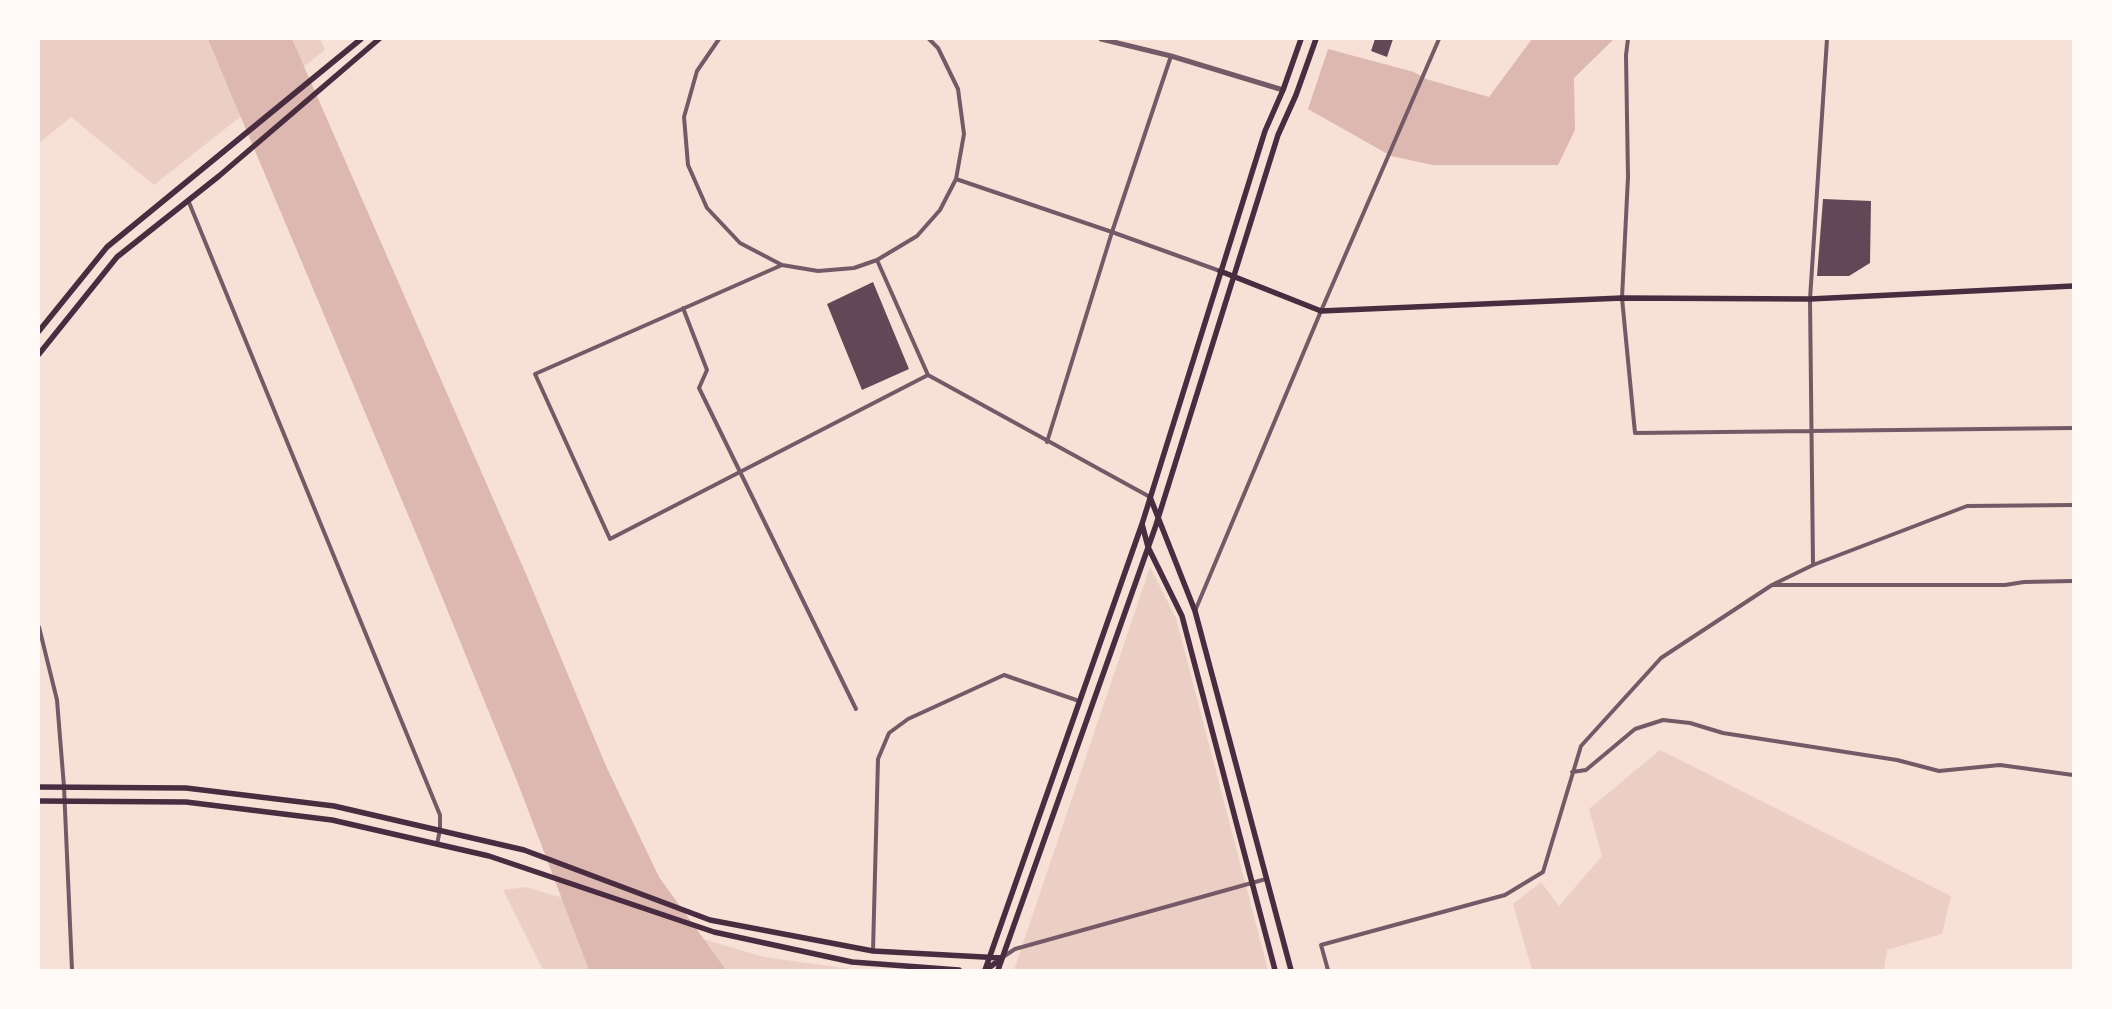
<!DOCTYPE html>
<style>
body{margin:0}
#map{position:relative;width:2112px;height:1009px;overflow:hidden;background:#f7e1d7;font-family:Overpass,sans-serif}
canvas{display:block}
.frame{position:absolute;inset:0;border:40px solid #fffaf5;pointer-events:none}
</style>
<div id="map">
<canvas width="2112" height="1009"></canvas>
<div class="frame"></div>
</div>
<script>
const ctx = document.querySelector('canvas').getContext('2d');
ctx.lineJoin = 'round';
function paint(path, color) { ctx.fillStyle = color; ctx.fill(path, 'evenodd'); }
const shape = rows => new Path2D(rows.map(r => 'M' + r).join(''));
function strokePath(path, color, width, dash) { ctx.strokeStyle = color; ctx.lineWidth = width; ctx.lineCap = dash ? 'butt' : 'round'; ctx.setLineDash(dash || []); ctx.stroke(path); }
const green = shape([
 [39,39,320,39,325,50,154,185,71,117,39,143],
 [1150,567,1176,618,1268,970,1014,970],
 [1660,750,1951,896,1942,934,1887,950,1884,970,1532,970,1513,904,1541,882,1559,906,1602,856,1589,809],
 [526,887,764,957,858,970,543,970,503,890]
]);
const water = shape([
 [208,39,292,39,526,574,606,766,659,877,726,970,589,970,517,781,422,548],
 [1532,39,1614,39,1574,78,1575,130,1558,165,1433,165,1391,156,1308,109,1328,49,1414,72,1426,79,1489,97]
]);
const building = shape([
 [1375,39,1393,39,1387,57,1371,51],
 [1823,199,1871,201,1870,263,1849,276,1817,276],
 [873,282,909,369,862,390,827,304]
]);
const minor = shape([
 [719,39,697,71,684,117,688,165,707,208,740,243,782,265,818,271,854,268,877,260,917,236,940,210,956,179,964,134,958,89,938,48,929,39],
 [1628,39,1626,55,1628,177,1622,298,1635,433,2073,428],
 [956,179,1112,232,1220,271],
 [188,200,440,815,440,830,437,844],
 [877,260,928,375,1150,497],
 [782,265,535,374,610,539,928,375],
 [683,308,707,370,699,388,856,709],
 [1047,442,1112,232,1171,56],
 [1813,565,1810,299,1827,39],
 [1774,584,1813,565,1967,506,2073,505],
 [1195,611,1321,311,1439,39],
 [39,627,57,700,64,787,72,970],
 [1572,772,1586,770,1635,729,1663,720,1690,723,1723,733,1897,760,1939,771,2000,765,2073,775],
 [873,951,878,759,889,733,908,719,1004,675,1079,701],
 [1003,957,1015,949,1266,879],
 [1328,970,1321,945,1505,895,1543,872,1581,746,1661,658,1772,585,2005,585,2024,582,2073,581]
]);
const tertiary = shape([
 [1101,39,1171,56,1283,90]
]);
const secondary = shape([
 [1220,271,1321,311,1622,298,1810,299,2073,286],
 [39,331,107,247,361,39],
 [39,354,117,257,219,176,379,39],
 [1150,497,1195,611,1291,970],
 [1142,524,1148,547,1182,616,1275,970],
 [39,787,186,788,334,806,524,850,710,920,873,951,1002,958],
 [39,801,186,802,332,820,489,856,714,932,852,962,959,970],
 [985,970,1142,524,1265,131,1283,90,1301,39],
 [986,970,1002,958],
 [998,970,1155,528,1278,135,1296,95,1316,39]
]);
paint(green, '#ebcfc5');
paint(water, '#dcb8b0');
paint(building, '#644757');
strokePath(minor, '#755966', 4);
strokePath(tertiary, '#755966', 5);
strokePath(secondary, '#4a2c40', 5.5);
</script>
